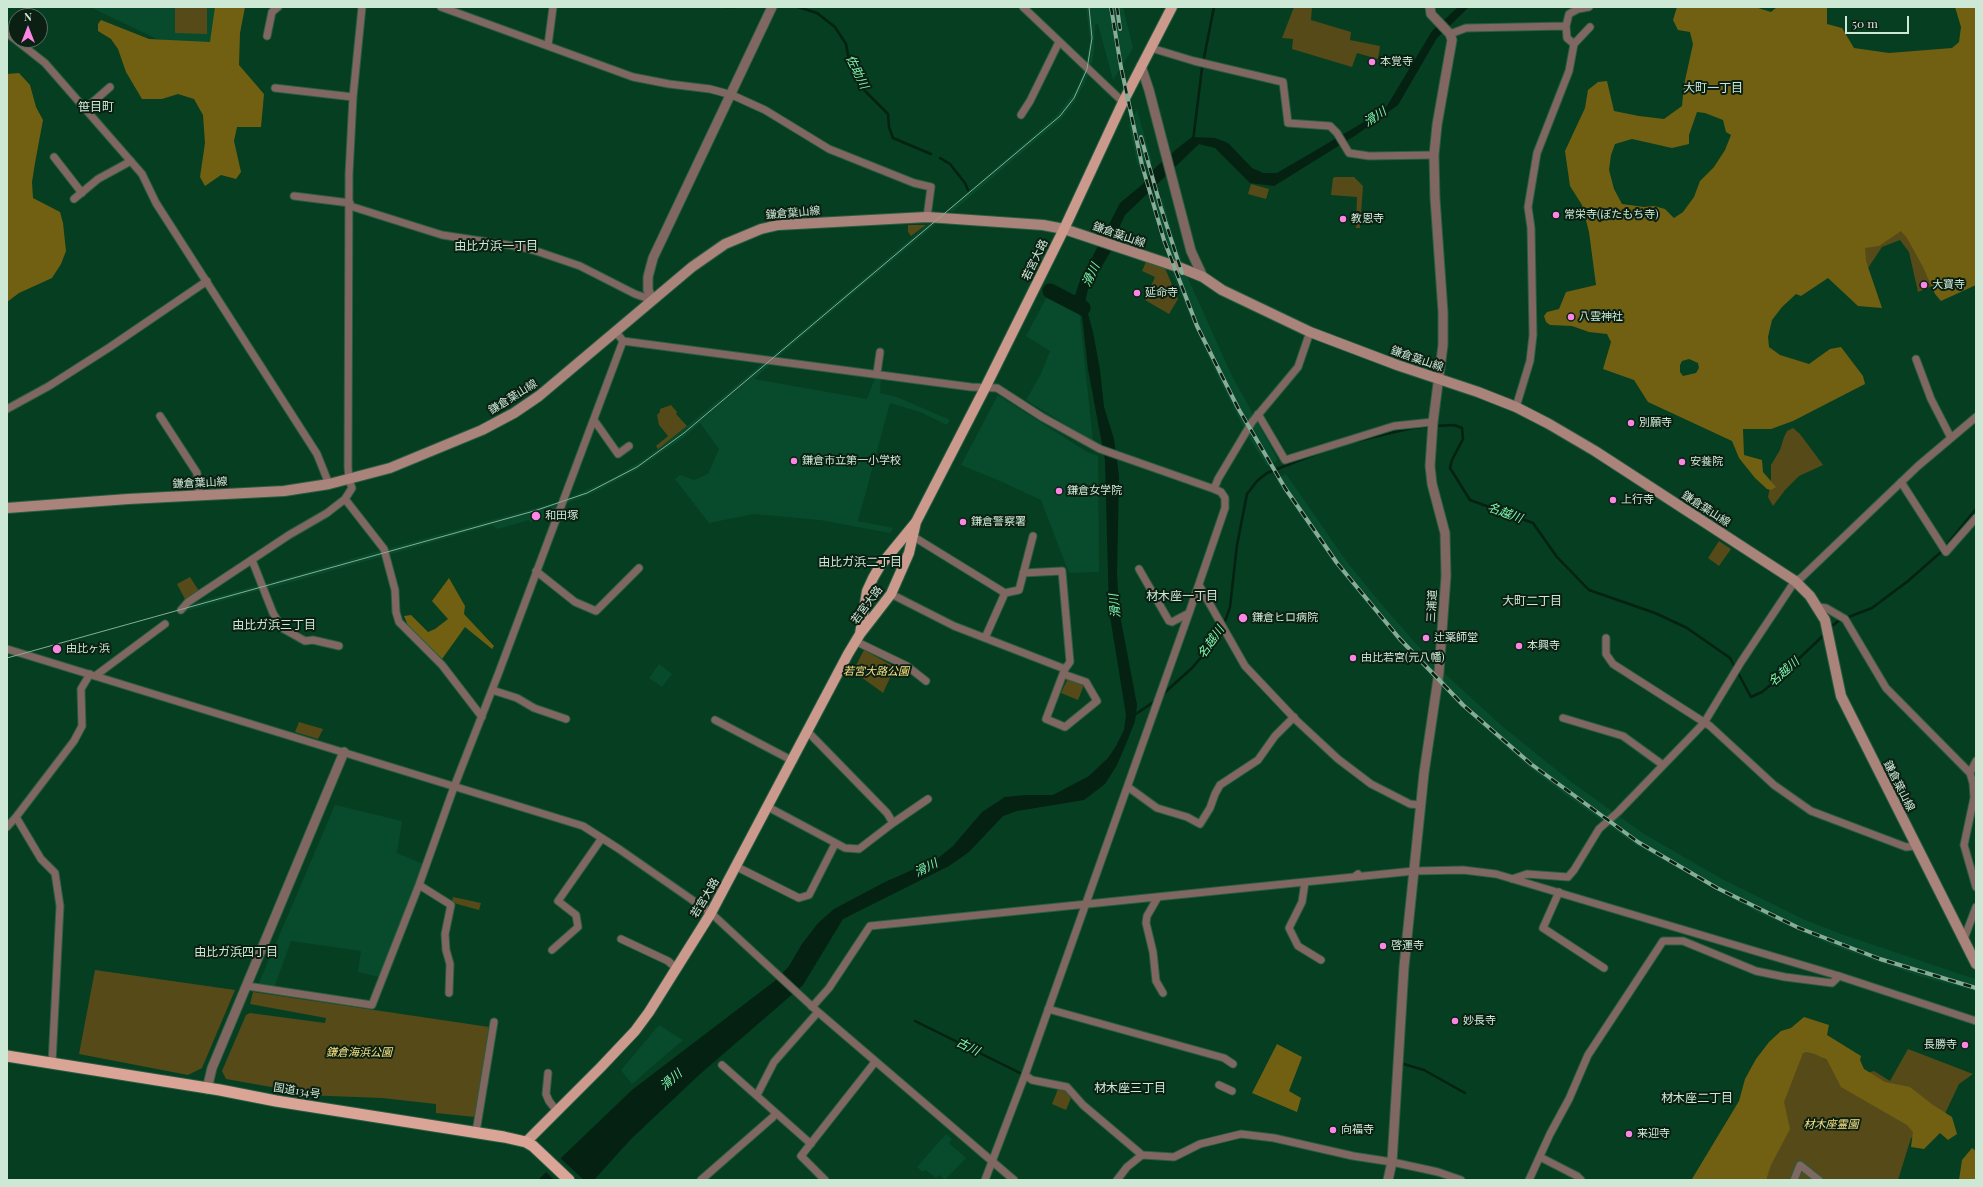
<!DOCTYPE html>
<meta charset="utf-8">
<style>
body{margin:0}
#map{position:relative;width:1983px;height:1187px;overflow:hidden;background:#063e22;font-family:"Playfair Display",serif}
canvas{display:block}
.frame{position:absolute;inset:0;border:8px solid #cee8d6;pointer-events:none}
.north{position:absolute;left:8px;top:8px;width:40px;height:40px;box-sizing:border-box;background:#0b2013;border:1px solid #597061;border-radius:50%;rotate:0deg;font-size:11px;font-weight:700;line-height:16px;text-align:center;color:#cee8d6}
.north::after{content:'';display:block;margin:auto;width:14px;height:18px;background:#fc86e3;clip-path:polygon(50% 0,100% 100%,50% 72%,0 100%)}
.scale{position:absolute;left:1845px;top:16px;width:64px;height:18px;box-sizing:border-box;border:2px solid #cee8d6;border-top:0;padding-left:5px;font-size:12px;line-height:14px;white-space:nowrap;color:#cee8d6;-webkit-text-stroke:3px #0b2013;paint-order:stroke}
</style>
<div id="map">
<canvas width="1983" height="1187"></canvas>
<div class="frame"></div>
<div class="north">N</div>
<div class="scale">50 m</div>
</div>
<script>
const ctx = document.querySelector('canvas').getContext('2d');
ctx.lineJoin = 'round';
function paint(path, color) { ctx.fillStyle = color; ctx.fill(path, 'evenodd'); }
const shape = rows => new Path2D(rows.map(r => 'M' + r).join(''));
function strokePath(path, color, width, dash) { ctx.strokeStyle = color; ctx.lineWidth = width; ctx.lineCap = dash ? 'butt' : 'round'; ctx.setLineDash(dash || []); ctx.stroke(path); }
function write(font, color, halo, rows, align = 'center') {
  ctx.font = font + ' "Playfair Display","Noto Sans JP",serif'; ctx.lineWidth = 4; ctx.setLineDash([]); ctx.textBaseline = 'middle'; ctx.strokeStyle = halo; ctx.fillStyle = color; for (const [text, x, y, turn = 0] of rows) {
    ctx.save(); ctx.translate(x, y); ctx.rotate((+turn || 0) * Math.PI / 180); ctx.textAlign = isNaN(turn) ? turn : align; if (halo) ctx.strokeText(text, 0, 0); ctx.fillText(text, 0, 0); ctx.restore();
  }
}
const built = shape([
 [90,7,220,7,216,46,157,39],
 [1086,7,1123,7,1133,48,1113,80,1098,24,1095,25,1094,50,1091,68,1086,64,1090,40],
 [1084,71,1088,75,1083,86,1074,103,1061,119,953,211,946,211,1057,115,1076,90],
 [1137,110,1152,162,1138,166,1129,125],
 [1162,197,1173,236,1183,264,1168,259,1150,201],
 [928,224,936,224,778,357,772,356],
 [1171,269,1187,276,1231,374,1278,460,1270,465,1267,466,1249,438,1217,374,1194,326],
 [1049,293,1079,310,1093,441,1026,400,1041,374,1050,351,1026,336],
 [763,363,772,363,754,379,867,399,875,378,881,378,880,393,897,397,950,420,947,425,920,412,890,403,858,521,893,528,890,533,820,520,754,514,709,523,675,479,680,475,694,480,708,474,719,449,700,423,683,438,635,471,595,492,565,504,568,498,611,479,643,460,679,433],
 [998,395,1087,452,1098,456,1099,572,1069,573,1041,500,1000,481,961,465],
 [1286,474,1344,558,1376,598,1433,663,1503,727,1574,784,1644,834,1722,879,1803,919,1841,934,1975,979,1976,991,1922,977,1836,947,1757,912,1636,845,1566,795,1529,767,1461,707,1397,640,1335,565,1282,489,1276,479],
 [561,501,556,515,530,522,529,520,498,529,492,525,388,555,387,549],
 [382,550,384,556,267,589,265,584],
 [259,585,260,590,183,612,188,605],
 [659,664,672,674,662,687,649,678],
 [335,805,402,821,397,853,423,864,379,977,358,972,361,951,291,941,274,988,258,985],
 [659,1025,683,1040,632,1084,621,1070],
 [946,1134,952,1139,949,1143,966,1158,945,1180,939,1175,936,1178,926,1170,923,1172,917,1167]
]);
const green = shape([
 [175,7,207,7,207,34,175,33],
 [1294,7,1312,7,1311,20,1351,32,1350,40,1380,46,1378,59,1357,53,1352,67,1292,49,1293,39,1282,38],
 [1335,177,1354,177,1363,186,1360,228,1356,228,1357,197,1331,195,1333,178],
 [1251,184,1269,189,1266,199,1248,194],
 [908,225,926,225,911,236,908,232],
 [1882,225,1904,226,1921,252,1932,286,1918,292,1909,252,1900,240,1882,247,1864,274,1857,258],
 [1146,262,1165,268,1178,299,1169,314,1145,300,1155,277,1142,271],
 [671,405,677,412,676,414,687,426,658,449,656,446,668,436,659,425,657,415,660,412,660,409],
 [1793,428,1800,434,1823,465,1799,476,1785,490,1773,506,1768,497,1771,482,1771,465,1780,450,1784,437,1787,431],
 [1719,541,1731,549,1719,566,1708,558],
 [190,577,199,591,186,601,177,584],
 [864,650,895,667,883,693,853,671],
 [1068,678,1084,685,1078,700,1061,693],
 [299,722,323,729,318,739,295,732],
 [453,897,481,903,479,910,457,904,452,901],
 [95,970,235,990,202,1068,188,1075,79,1054],
 [253,992,489,1027,475,1117,436,1113,436,1104,382,1098,277,1094,277,1088,226,1079,222,1071,246,1015,250,1013,325,1023,326,1018,250,1004],
 [1803,1049,1816,1053,1826,1060,1833,1059,1859,1075,1874,1071,1890,1081,1908,1049,1973,1074,1959,1084,1942,1120,1911,1138,1898,1180,1761,1180,1781,1096],
 [1058,1089,1065,1090,1071,1098,1066,1110,1052,1104]
]);
const forest = shape([
 [215,7,245,7,240,33,239,65,264,94,261,127,237,127,234,141,241,172,236,179,221,175,205,186,200,177,205,143,203,115,194,99,178,94,162,99,142,99,126,72,118,49,111,39,98,31,98,24,101,20,149,39,210,42],
 [1677,7,1755,7,1771,12,1777,7,1827,7,1827,24,1842,28,1854,48,1889,53,1952,48,1959,42,1961,27,1955,7,1976,7,1976,285,1941,301,1935,294,1923,267,1907,238,1901,231,1879,246,1865,248,1866,261,1882,308,1858,306,1828,278,1801,296,1796,294,1782,307,1772,320,1768,337,1769,347,1780,355,1809,364,1830,349,1841,347,1863,376,1865,384,1793,421,1771,429,1743,429,1744,455,1762,460,1763,472,1776,487,1771,490,1767,489,1755,478,1739,458,1732,441,1648,402,1634,380,1603,369,1611,342,1607,334,1589,332,1572,326,1550,325,1546,322,1544,316,1547,312,1559,309,1566,292,1596,285,1589,232,1582,205,1570,186,1565,151,1585,108,1588,90,1598,82,1607,81,1614,111,1639,116,1664,119,1682,106,1684,85,1693,44,1690,32,1678,30,1673,20],
 [1697,112,1705,113,1723,120,1726,132,1731,135,1725,150,1714,167,1700,181,1694,197,1683,212,1674,218,1665,209,1654,206,1644,207,1622,204,1614,189,1609,170,1611,155,1615,144,1632,139,1672,148,1689,144,1689,135],
 [1689,359,1698,363,1699,368,1696,373,1683,376,1680,372,1680,365,1682,361],
 [19,73,30,85,36,107,43,120,35,163,32,182,33,198,60,212,63,223,66,251,61,264,52,278,19,293,7,302,7,74],
 [449,578,465,606,464,614,494,646,492,649,465,627,442,659,409,628,404,616,411,615,428,632,435,629,448,619,432,601],
 [1804,1017,1829,1025,1827,1035,1861,1056,1860,1060,1864,1069,1885,1082,1910,1087,1933,1105,1952,1117,1957,1134,1948,1140,1940,1133,1924,1149,1911,1147,1913,1132,1907,1125,1841,1087,1827,1060,1815,1054,1807,1052,1803,1053,1784,1102,1790,1129,1771,1165,1766,1180,1689,1180,1692,1179,1739,1101,1745,1079,1756,1059,1769,1042,1781,1031,1791,1028],
 [1277,1044,1302,1057,1289,1091,1301,1098,1297,1112,1252,1093],
 [1972,1148,1976,1151,1976,1180,1959,1180,1962,1160]
]);
const water = shape([
 [1458,7,1469,7,1437,38,1398,105,1356,135,1274,186,1250,183,1215,148,1199,144,1125,215,1113,241,1111,251,1088,289,1085,303,1093,332,1100,370,1104,407,1114,439,1119,476,1117,574,1119,610,1137,705,1135,721,1128,739,1117,765,1105,784,1084,800,1017,811,1003,816,969,852,949,866,843,919,803,985,699,1075,631,1139,594,1180,538,1180,632,1090,776,980,789,966,802,944,818,923,834,909,885,882,937,859,953,846,982,812,1005,797,1026,795,1053,795,1089,776,1108,758,1116,746,1124,730,1126,715,1109,610,1105,460,1088,369,1082,316,1075,296,1079,283,1120,203,1143,184,1155,168,1179,147,1192,137,1215,138,1228,143,1252,168,1263,173,1277,173,1371,118,1387,106,1432,31]
]);
const pier = shape([
 [559,1157,584,1180,554,1180,545,1171]
]);
const stream = shape([
 [726,7,736,7],
 [798,7,817,13,835,27,846,44,849,60,865,91,888,114,889,127,893,138,931,154],
 [1193,141,1202,68,1214,7],
 [940,158,950,164,965,183,968,190],
 [1435,426,1454,425,1462,428,1463,439,1452,460,1450,468,1470,500,1533,523,1557,557,1589,590,1655,613,1687,628,1730,658,1751,697,1762,692,1773,683,1826,633],
 [1357,441,1412,428,1430,426],
 [1830,628,1838,621,1872,608,1908,581,1941,552,1976,509],
 [1162,695,1192,668,1204,654,1226,619,1230,607,1237,545,1247,494,1257,481,1267,473,1318,453],
 [1133,716,1155,701],
 [915,1021,1020,1073],
 [1400,1063,1424,1070,1465,1093]
]);
const river = shape([
 [1050,291,1083,308]
]);
const minor = shape([
 [441,7,633,77,669,84,710,89,732,95,765,110,829,149,914,183,931,187,927,217],
 [1023,7,1123,102],
 [7,33,45,63,142,174,156,203,317,454,329,484],
 [1450,34,1466,28,1566,26],
 [267,36,272,12,278,7],
 [1574,44,1590,27],
 [548,45,553,7],
 [1151,48,1194,61,1283,82,1288,123,1330,126,1337,133,1349,153,1369,156,1434,155],
 [275,88,353,97],
 [85,109,110,87],
 [1021,115,1030,101,1059,42],
 [54,157,82,193],
 [294,196,350,203],
 [74,199,98,179,131,161],
 [350,206,442,235,521,247,539,252,580,266,635,294,652,300],
 [616,332,623,341,971,387,997,388,1042,417,1100,449,1214,489,1221,492,1225,498,1225,508,1189,613,1025,1075,985,1180],
 [1916,359,1931,399,1951,438],
 [877,373,880,352],
 [1516,407,1530,361,1533,335,1531,228,1528,207,1537,153,1569,71,1574,44,1567,38,1566,26,1569,14,1578,9,1589,7],
 [7,409,49,386,110,347,207,281],
 [1258,414,1285,460,1394,426,1433,422],
 [160,416,197,473,199,496],
 [594,420,618,454,629,446],
 [1901,482,1946,552,1976,518],
 [1214,489,1218,479,1252,422,1298,367,1310,332],
 [345,499,384,549,395,590,396,612,399,622,442,665,482,717],
 [914,537,1005,593,1019,590,1033,536],
 [252,560,273,613,282,628,305,641,313,640,339,646],
 [1139,569,1169,621,1172,622,1189,613],
 [536,571,575,602,596,611,639,568],
 [1023,573,1062,571,1070,662,1065,669,1063,674,1046,719,1065,727,1097,701,1086,682,1063,674],
 [1199,585,1245,666,1296,720,1338,759,1371,784,1410,804,1421,805],
 [891,594,954,626,1065,669],
 [1819,607,1826,608,1845,619,1886,688,1970,773,1973,783,1974,798,1964,845,1976,887],
 [181,610,188,602,289,535,327,513,345,499,352,488,349,480,348,467,349,174,353,97,362,7],
 [985,638,1005,593],
 [1606,638,1606,654,1613,664,1710,726,1774,785,1811,811,1906,847,1916,846],
 [855,641,907,666,926,681],
 [7,649,583,826,619,849,711,913,818,1012,1014,1180],
 [95,676,165,624],
 [492,690,517,698,534,708,566,719],
 [1563,718,1623,736,1663,765],
 [715,720,793,761],
 [1970,773,1976,761],
 [1128,787,1157,808,1187,817,1200,824,1210,808,1215,794,1220,785,1258,760,1275,736,1294,717],
 [768,807,845,848,859,849,893,823,887,813,808,732],
 [16,817,41,859,55,873,60,906,52,1063],
 [893,823,928,799],
 [7,827,16,817,74,741,82,726,81,689,90,674],
 [737,867,799,898,809,895,835,844],
 [1358,874,1354,877,1414,871,1463,870,1496,874,1839,976,1976,1021],
 [1512,879,1527,874,1568,877,1574,870,1599,829,1618,812,1704,723,1741,662,1795,581,1801,578,1918,466,1976,417],
 [1305,882,1302,902,1289,928,1298,946,1321,960],
 [419,885,451,905,445,934,446,950,450,964,449,993],
 [1559,892,1543,928,1604,968],
 [1158,897,1147,916,1146,923,1153,952,1156,981,1163,993],
 [621,939,668,961,676,968],
 [1964,939,1976,907],
 [552,950,578,927,576,915,558,901,602,838],
 [247,986,372,1005,419,885,454,787,499,672,623,341],
 [812,1007,829,988,870,926,1354,877],
 [1048,1009,1224,1058,1233,1064],
 [722,1065,811,1144],
 [548,1073,546,1094,549,1101,556,1110],
 [1025,1075,1032,1080,1067,1087,1083,1105,1142,1155,1174,1157,1200,1144,1241,1134,1274,1138,1353,1156,1392,1162,1438,1172,1461,1180],
 [1219,1085,1232,1091],
 [757,1095,774,1062,818,1012],
 [476,1132,494,1022],
 [1540,1157,1577,1176,1581,1180],
 [701,1180,773,1117,775,1113],
 [825,1180,801,1156,875,1062],
 [1117,1180,1127,1167,1142,1155],
 [1529,1180,1550,1134,1569,1099,1588,1055,1663,941,1683,941,1756,971,1785,977,1832,983,1839,976],
 [1794,1180,1800,1165,1819,1180]
]);
const tertiary = shape([
 [1141,66,1149,90,1191,251,1203,277],
 [652,300,648,290,648,277,653,258,772,7],
 [207,1089,212,1068,344,752],
 [1388,1180,1392,1162,1404,967,1424,773,1439,672,1446,576,1445,533,1432,484,1430,466,1433,422,1443,345,1443,312,1435,198,1434,155,1437,125,1452,40,1450,34,1431,14,1430,7]
]);
const secondary = shape([
 [7,508,128,499,284,491,329,484,390,468,482,430,514,413,539,396,692,267,725,244,761,229,778,225,927,217,1043,225,1064,229,1181,268,1203,277,1222,290,1310,332,1397,365,1478,392,1516,407,1549,424,1595,451,1795,581,1810,596,1825,620,1841,696,1976,964]
]);
const primary = shape([
 [860,634,867,591,873,578,880,566,916,522,985,388,1064,229,1123,102,1172,7],
 [526,1142,601,1067,635,1031,649,1012,711,913,848,654,860,634,891,594,909,553,916,522]
]);
const trunk = shape([
 [7,1056,220,1090,276,1101,504,1137,526,1142,533,1146,569,1180]
]);
const tram = shape([
 [7,658,534,511,587,493,637,467,684,433,1060,116,1074,98,1087,69,1092,38,1089,7]
]);
const rail = shape([
 [1111,7,1121,67,1142,165,1164,240,1197,326,1238,408,1285,488,1337,563,1399,638,1463,705,1531,764,1638,842,1717,888,1799,928,1880,959,1976,988],
 [1117,7,1120,29],
 [1141,137,1161,208,1182,273]
]);
const markers = [
 [1372,62,4,"#fc86e3"],
 [1556,215,4,"#fc86e3"],
 [1343,219,4,"#fc86e3"],
 [1924,285,4,"#fc86e3"],
 [1137,293,4,"#fc86e3"],
 [1571,317,4,"#fc86e3"],
 [1631,423,4,"#fc86e3"],
 [794,461,4,"#fc86e3"],
 [1682,462,4,"#fc86e3"],
 [1059,491,4,"#fc86e3"],
 [1613,500,4,"#fc86e3"],
 [536,516,5,"#fc86e3"],
 [963,522,4,"#fc86e3"],
 [1243,618,5,"#fc86e3"],
 [1426,638,4,"#fc86e3"],
 [1519,646,4,"#fc86e3"],
 [57,649,5,"#fc86e3"],
 [1353,658,4,"#fc86e3"],
 [1383,946,4,"#fc86e3"],
 [1455,1021,4,"#fc86e3"],
 [1965,1045,4,"#fc86e3"],
 [1333,1130,4,"#fc86e3"],
 [1629,1134,4,"#fc86e3"]
];
const poiNames = [
 ["本覚寺",1380,62],
 ["常栄寺(ぼたもち寺)",1564,215],
 ["教恩寺",1351,219],
 ["大寶寺",1932,285],
 ["延命寺",1145,293],
 ["八雲神社",1579,317],
 ["別願寺",1639,423],
 ["鎌倉市立第一小学校",802,461],
 ["安養院",1690,462],
 ["鎌倉女学院",1067,491],
 ["上行寺",1621,500],
 ["和田塚",545,516],
 ["鎌倉警察署",971,522],
 ["鎌倉ヒロ病院",1252,618],
 ["辻薬師堂",1434,638],
 ["本興寺",1527,646],
 ["由比ヶ浜",66,649],
 ["由比若宮(元八幡)",1361,658],
 ["啓運寺",1391,946],
 ["妙長寺",1463,1021],
 ["長勝寺",1957,1045,"right"],
 ["向福寺",1341,1130],
 ["来迎寺",1637,1134]
];
const streetNames = [
 ["鎌倉葉山線",793,213,-5],
 ["鎌倉葉山線",1119,235,19],
 ["若宮大路",1035,260,-64],
 ["鎌倉葉山線",1417,359,19],
 ["鎌倉葉山線",513,397,-32],
 ["鎌倉葉山線",200,483,-3],
 ["鎌倉葉山線",1706,509,33],
 ["若宮大路",867,605,-53],
 ["三浦道",1432,606,-87],
 ["鎌倉葉山線",1899,786,63],
 ["若宮大路",705,898,-59],
 ["国道134号",297,1091,9]
];
const parkNames = [
 ["若宮大路公園",876,672],
 ["鎌倉海浜公園",359,1053],
 ["材木座霊園",1831,1125]
];
const waterNames = [
 ["佐助川",857,72,64],
 ["滑川",1375,117,-33],
 ["滑川",1091,275,-65],
 ["名越川",1505,513,20],
 ["滑川",1115,606,-96],
 ["名越川",1211,642,-55],
 ["名越川",1784,672,-42],
 ["滑川",926,868,-27],
 ["古川",968,1047,26],
 ["滑川",671,1080,-40]
];
const neighbourhoodNames = [
 ["大町一丁目",1713,88],
 ["笹目町",96,107],
 ["由比ガ浜一丁目",496,246],
 ["由比ガ浜二丁目",860,562],
 ["材木座一丁目",1182,596],
 ["大町二丁目",1532,601],
 ["由比ガ浜三丁目",274,625],
 ["由比ガ浜四丁目",236,952],
 ["材木座三丁目",1130,1088],
 ["材木座二丁目",1697,1098]
];
paint(built, '#084b2c');
paint(green, '#564a19');
paint(forest, '#716012');
paint(water, '#042111');
paint(pier, '#063e22');
strokePath(stream, '#042111', 2.5);
strokePath(river, '#042111', 15);
strokePath(minor, '#2a5d42', 9);
strokePath(tertiary, '#2a5d42', 11);
strokePath(secondary, '#2a5d42', 12);
strokePath(primary, '#2a5d42', 12);
strokePath(trunk, '#2a5d42', 13);
strokePath(minor, '#806761', 7);
strokePath(tertiary, '#806761', 9);
strokePath(secondary, '#aa847a', 10);
strokePath(primary, '#cb9a8d', 10);
strokePath(trunk, '#daa496', 11);
strokePath(tram, '#88ad97', 1);
strokePath(rail, '#88ad97', 4);
strokePath(rail, '#0b2013', 2.5, [8]);
for (const [x, y, r, color] of markers) { const dot = new Path2D(); dot.arc(x, y, r, 0, 2 * Math.PI); ctx.fillStyle = color; ctx.fill(dot); strokePath(dot, '#0b2013', 1.5); }
write('11px', '#cee8d6', '#0b2013', poiNames, 'left');
write('11px', '#cee8d6', '#0b2013', streetNames);
write('italic 11px', '#fae283', '#0b2013', parkNames);
write('italic 12px', '#7ff7b0', '#0b2013', waterNames);
write('12px', '#cee8d6', '#0b2013', neighbourhoodNames);
</script>
